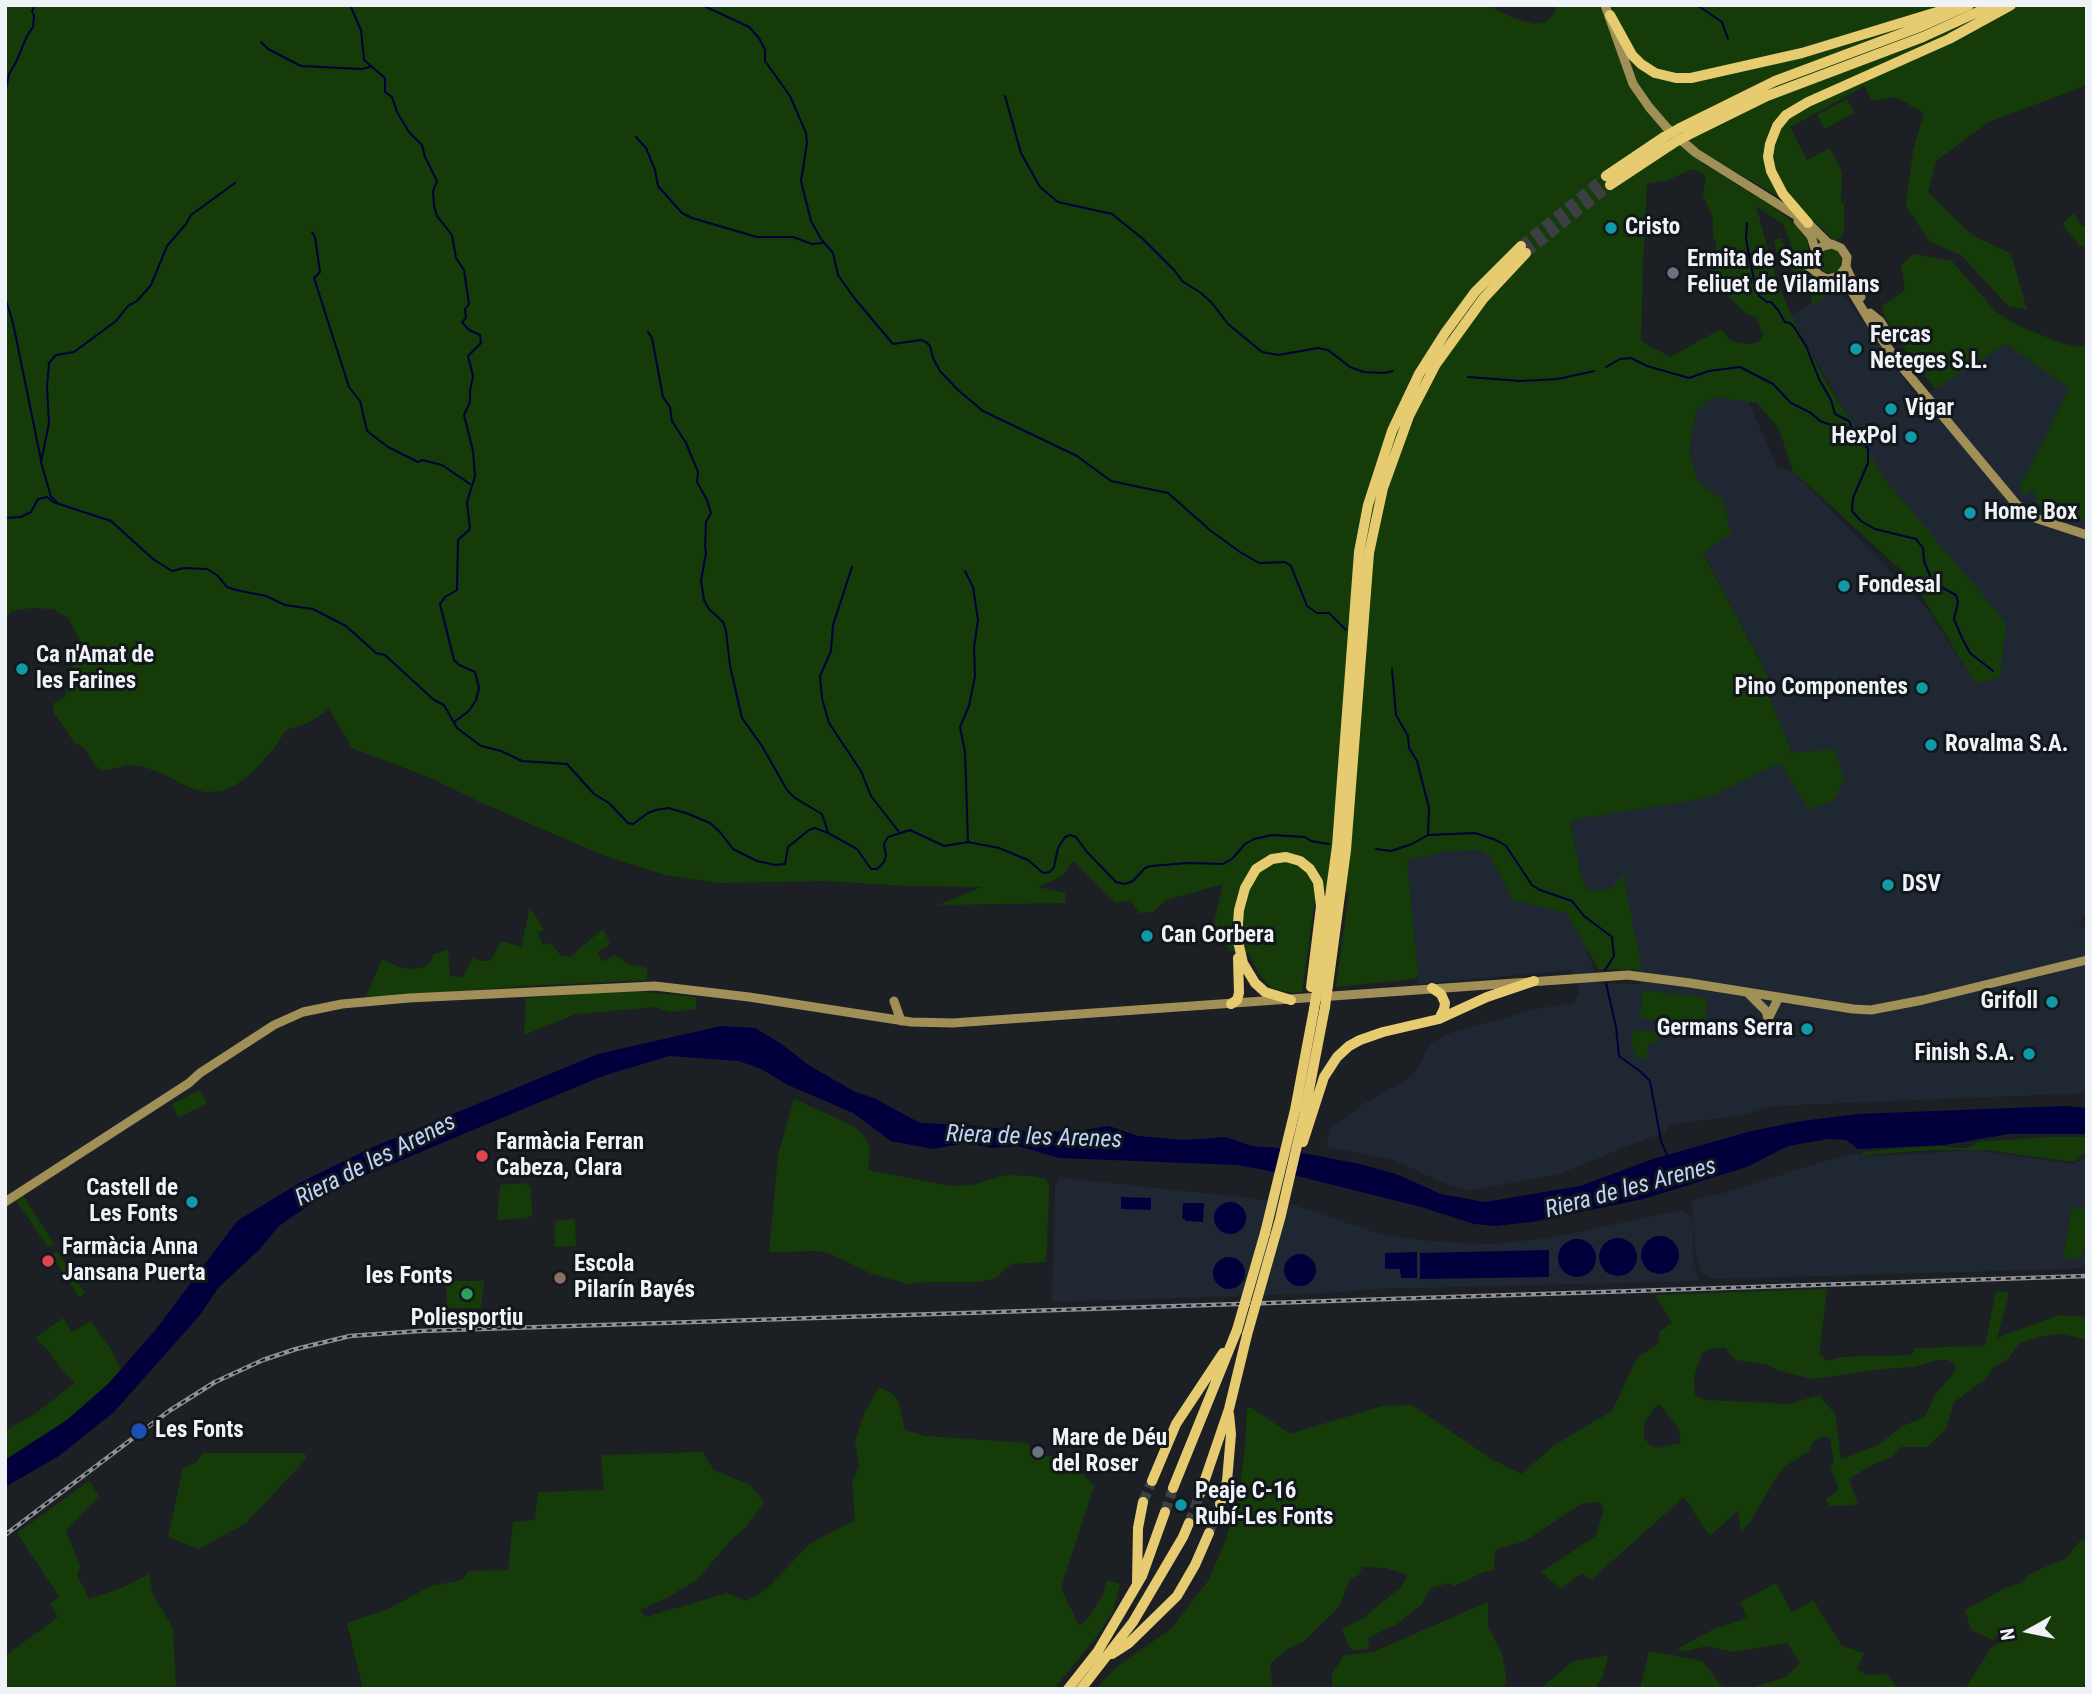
<!DOCTYPE html>
<meta charset="utf-8">
<style>
body{margin:0}
#map{position:relative;width:2092px;height:1694px;overflow:hidden;background:#1c2025;font-family:"Roboto Condensed",sans-serif}
canvas{display:block}
.frame{position:absolute;inset:0;border:7px solid #eff2f6;pointer-events:none}
.north{position:absolute;left:1994px;top:1596px;width:70px;height:70px;-webkit-text-stroke:5px #12171b;paint-order:stroke;rotate:261deg;font-size:19px;font-weight:700;line-height:28px;text-align:center;color:#eff2f6}
.north::after{content:'';display:block;margin:auto;width:24px;height:32px;background:#eff2f6;clip-path:polygon(50% 0,100% 100%,50% 72%,0 100%)}
</style>
<div id="map">
<canvas width="2092" height="1694"></canvas>
<div class="frame"></div>
<div class="north">N</div>
</div>
<script>
const ctx = document.querySelector('canvas').getContext('2d');
ctx.lineJoin = 'round';
function paint(path, color) { ctx.fillStyle = color; ctx.fill(path, 'evenodd'); }
const shape = rows => new Path2D(rows.map(r => 'M' + r).join(''));
function strokePath(path, color, width, dash) { ctx.strokeStyle = color; ctx.lineWidth = width; ctx.lineCap = dash ? 'butt' : 'round'; ctx.setLineDash(dash || []); ctx.stroke(path); }
function write(font, color, halo, rows, align = 'center') {
  ctx.font = font + ' "Roboto Condensed",sans-serif'; ctx.lineWidth = 6; ctx.setLineDash([]); ctx.textBaseline = 'middle'; ctx.strokeStyle = halo; ctx.fillStyle = color; for (const [text, x, y, turn = 0] of rows) {
    ctx.save(); ctx.translate(x, y); ctx.rotate((+turn || 0) * Math.PI / 180); ctx.textAlign = isNaN(turn) ? turn : align; if (halo) ctx.strokeText(text, 0, 0); ctx.fillText(text, 0, 0); ctx.restore();
  }
}
const built = shape([
 [1839,288,1918,399,2006,344,2075,392,2087,411,2087,912,2078,923,2087,932,2087,1093,1773,1106,1745,1115,1666,1125,1667,1133,1648,1138,1559,1174,1466,1191,1442,1182,1391,1159,1326,1147,1330,1129,1363,1104,1406,1080,1415,1072,1431,1043,1451,1033,1536,1009,1574,1003,1580,993,1572,970,1418,984,1407,860,1449,851,1481,850,1489,856,1497,868,1513,900,1567,913,1581,935,1599,984,1641,984,1621,890,1589,892,1581,878,1570,819,1707,798,1792,753,1763,681,1769,677,1703,552,1723,500,1698,481,1689,451,1696,411,1714,397,1748,401,1777,467,1793,471,1929,611,1975,683,1879,473,1791,315,1834,290],
 [1974,1150,2074,1164,2087,1154,2087,1267,2067,1269,1714,1279,1701,1272,1695,1251,1692,1201,1738,1189,1831,1159,1855,1154,1885,1156],
 [1062,1178,1241,1197,1294,1205,1379,1234,1419,1240,1461,1243,1491,1244,1550,1238,1682,1210,1693,1219,1693,1256,1698,1281,1374,1289,1330,1293,1052,1302,1055,1189,1059,1179]
]);
const green = shape([
 [5,5,1488,5,1513,18,1534,24,1545,22,1551,17,1556,11,1556,5,2087,5,2087,85,1989,122,1936,161,1928,192,1972,235,2011,254,2027,310,2008,306,1961,255,1930,242,1906,206,1913,151,1924,113,1896,97,1871,101,1865,86,1790,127,1807,160,1830,148,1842,172,1841,203,1844,203,1844,226,1843,234,1839,239,1835,240,1831,237,1787,195,1772,161,1774,141,1791,107,1767,147,1784,200,1712,158,1702,163,1773,207,1793,222,1807,238,1809,252,1808,257,1803,259,1797,256,1792,248,1783,224,1756,206,1777,282,1791,315,1828,385,1858,432,1882,476,2006,623,2000,678,1975,683,1913,581,1793,471,1779,429,1757,403,1714,397,1696,411,1689,451,1698,481,1723,500,1731,533,1703,553,1769,678,1763,681,1792,753,1835,749,1844,781,1836,797,1831,801,1809,809,1780,763,1707,798,1570,820,1581,878,1589,891,1611,889,1623,874,1642,970,1598,969,1567,913,1513,900,1497,868,1489,856,1481,850,1449,851,1407,860,1418,975,1415,979,1336,987,1349,893,1316,891,1302,992,1292,993,1272,988,1259,974,1249,954,1231,951,1212,931,1223,884,1166,900,1153,912,1139,913,1130,900,1116,903,1073,861,1062,876,1038,887,1065,893,1066,903,938,905,982,887,909,886,824,881,719,883,665,875,605,856,482,803,431,778,352,748,329,709,308,723,286,730,275,747,250,775,234,786,221,791,205,792,188,787,159,772,141,766,128,765,102,771,95,765,85,749,74,742,54,713,53,704,65,696,69,673,80,651,79,639,68,618,53,609,31,608,12,611,5,619],
 [1693,169,1706,176,1703,195,1713,218,1713,237,1716,241,1716,248,1713,256,1713,266,1730,298,1748,315,1756,317,1763,335,1759,342,1749,344,1737,343,1730,340,1721,329,1670,357,1641,341,1643,264,1647,184,1667,180],
 [1847,99,1854,113,1825,129,1817,115],
 [2074,213,2082,227,2087,225,2087,248,2079,245,2062,224],
 [1781,238,1790,261,1809,273,1817,283,1835,291,1812,305,1811,295,1797,273,1784,264,1777,253,1774,240],
 '1818 261a12 12 0 1 1 24 0a12 12 0 1 1-24 0Z',
 [1914,254,1952,261,1996,312,2017,325,2061,343,2079,347,2087,344,2087,521,2039,504,2035,502,2037,497,2034,495,2035,493,2030,490,2026,496,2019,487,2035,458,2069,388,2006,344,1935,389,1900,342,1884,315,1882,306,1905,290,1901,265],
 [530,908,544,929,538,933,543,945,551,943,561,956,570,957,603,929,610,944,598,952,602,962,615,955,629,964,647,968,647,980,522,986,365,999,382,959,399,967,412,969,425,967,431,962,434,954,448,950,450,976,463,977,473,957,480,961,489,961,493,957,501,941,521,947],
 [1643,990,1707,998,1705,1020,1699,1020,1697,1031,1668,1028,1669,1022,1640,1018],
 [643,992,696,997,696,1009,670,1012,655,1007,576,1014,524,1035,526,998,596,993],
 [1640,1030,1658,1034,1658,1043,1649,1043,1647,1059,1644,1060,1635,1054,1632,1046,1632,1033],
 [200,1090,207,1104,178,1117,172,1104],
 [794,1099,847,1123,857,1129,867,1140,870,1149,868,1170,951,1186,972,1185,1006,1175,1032,1176,1045,1179,1049,1185,1049,1199,1046,1262,1011,1264,996,1278,978,1282,929,1282,908,1284,872,1274,831,1254,819,1251,769,1252,778,1155],
 [2052,1137,2087,1137,2087,1151,2074,1162,1986,1150,1931,1150,1862,1155,1863,1152,1893,1149,1940,1146,1963,1148,1974,1145,1976,1142],
 [526,1183,531,1187,532,1216,527,1218,497,1220,500,1185],
 [22,1194,54,1244,48,1247,15,1199],
 [2072,1206,2087,1211,2086,1234,2082,1257,2066,1260,2064,1255],
 [575,1219,576,1246,555,1247,555,1221],
 [57,1251,85,1293,79,1297,51,1255],
 [446,1281,484,1281,481,1308,447,1308],
 [1827,1289,1819,1354,1827,1361,1841,1357,1912,1355,1915,1348,1985,1346,1996,1291,2009,1293,1997,1338,2059,1315,2087,1317,2087,1340,2062,1334,2040,1337,2020,1343,2006,1361,1993,1367,1987,1378,1954,1402,1946,1429,1927,1447,1901,1447,1892,1457,1870,1466,1849,1479,1858,1505,1830,1506,1825,1500,1839,1489,1830,1466,1834,1463,1830,1438,1824,1436,1813,1442,1808,1452,1785,1466,1774,1481,1749,1524,1741,1531,1738,1510,1710,1536,1684,1497,1591,1580,1582,1573,1561,1589,1541,1572,1596,1536,1604,1509,1600,1502,1581,1504,1525,1541,1495,1550,1494,1570,1482,1573,1454,1586,1449,1583,1431,1588,1421,1605,1397,1624,1369,1637,1368,1649,1353,1650,1349,1646,1342,1629,1362,1619,1400,1588,1408,1575,1386,1568,1362,1567,1359,1575,1350,1579,1339,1607,1303,1642,1289,1648,1270,1664,1273,1689,1096,1689,1116,1667,1171,1629,1208,1581,1225,1542,1238,1500,1245,1449,1247,1408,1252,1408,1290,1434,1382,1406,1412,1405,1493,1460,1521,1474,1555,1445,1612,1411,1637,1358,1659,1343,1659,1332,1672,1323,1655,1295],
 [1725,1348,1736,1360,1766,1364,1777,1370,1813,1379,1882,1369,1914,1367,1937,1360,1948,1360,1955,1365,1956,1370,1935,1395,1925,1417,1903,1426,1878,1445,1841,1459,1835,1414,1819,1395,1790,1404,1706,1400,1695,1396,1694,1377,1702,1353,1708,1349],
 [1659,1404,1678,1427,1681,1443,1657,1448,1650,1445,1644,1438,1644,1423,1654,1408],
 [63,1318,72,1332,91,1321,112,1351,121,1370,89,1403,67,1420,5,1460,5,1431,36,1413,75,1383,59,1366,45,1347,35,1338],
 [879,1387,893,1394,898,1401,905,1430,925,1436,1028,1443,1034,1457,1063,1455,1094,1486,1061,1588,1079,1626,1088,1618,1103,1595,1107,1580,1120,1584,1113,1612,1094,1640,1054,1689,363,1689,347,1623,388,1609,431,1586,463,1580,468,1571,508,1570,513,1522,535,1520,538,1492,604,1490,601,1455,702,1452,714,1470,749,1484,764,1502,745,1528,730,1541,698,1579,665,1599,640,1610,646,1617,727,1593,746,1601,765,1590,811,1543,855,1520,852,1484,859,1465,855,1441,864,1414],
 [202,1453,303,1453,306,1455,306,1459,246,1523,199,1549,168,1537,183,1468,197,1462],
 [89,1481,99,1496,66,1531,80,1566,77,1575,89,1599,122,1588,149,1574,153,1595,170,1623,173,1630,176,1689,5,1689,5,1656,58,1617,50,1604,59,1596,17,1533],
 [2087,1537,2087,1689,1965,1689,1991,1648,2002,1641,2001,1631,1993,1640,1971,1630,1965,1610,2005,1588,2022,1583,2029,1574,2065,1559,2081,1540],
 [1776,1583,1792,1613,1813,1600,1842,1646,1864,1653,1857,1669,1867,1675,1886,1674,1899,1689,1748,1689,1786,1677,1800,1663,1787,1643,1734,1652,1706,1646,1684,1652,1677,1649,1714,1629,1748,1618,1740,1602],
 [1488,1602,1488,1626,1502,1654,1507,1682,1501,1689,1332,1689,1332,1674,1344,1655,1373,1652],
 [1649,1651,1702,1661,1724,1689,1640,1689],
 [1608,1655,1602,1678,1595,1689,1540,1689,1572,1662]
]);
const water = shape([
 [721,1026,755,1028,783,1045,810,1066,855,1092,874,1098,920,1123,966,1125,1037,1132,1076,1131,1109,1126,1138,1136,1151,1137,1184,1140,1226,1137,1252,1146,1277,1148,1360,1164,1396,1174,1441,1194,1485,1202,1580,1186,1653,1159,1751,1131,1802,1121,1857,1114,2064,1106,2087,1108,2087,1134,2009,1134,1944,1145,1858,1149,1846,1140,1828,1139,1788,1146,1747,1167,1643,1199,1532,1222,1495,1226,1474,1224,1421,1207,1302,1177,1237,1165,1059,1158,1018,1146,992,1148,966,1143,933,1149,891,1141,853,1113,788,1085,761,1069,739,1061,669,1056,603,1076,473,1130,359,1178,334,1189,312,1203,279,1226,259,1250,218,1288,200,1315,114,1412,59,1456,5,1487,5,1460,67,1420,109,1383,157,1328,237,1221,299,1183,373,1147,598,1054],
 [1121,1197,1151,1198,1151,1210,1121,1209],
 '1214 1218a16 16 0 1 1 32 0a16 16 0 1 1-32 0Z',
 [1183,1203,1204,1203,1203,1222,1185,1221,1185,1219,1182,1219],
 '1641 1255a19 19 0 1 1 38 0a19 19 0 1 1-38 0Z',
 '1599 1257a19 19 0 1 1 38 0a19 19 0 1 1-38 0Z',
 '1558 1258a19 19 0 1 1 38 0a19 19 0 1 1-38 0Z',
 [1549,1250,1549,1277,1420,1279,1420,1253],
 [1417,1252,1417,1278,1401,1278,1400,1269,1385,1269,1385,1253],
 '1284 1270a16 16 0 1 1 32 0a16 16 0 1 1-32 0Z',
 '1213 1273a16 16 0 1 1 32 0a16 16 0 1 1-32 0Z'
]);
const stream = shape([
 [350,5,361,30,364,60,385,78,385,92,392,97,397,112,409,132,422,145,425,157,437,181,433,191,434,206,437,216,452,235,456,258,464,270,469,304,465,309,466,318,462,322,469,330,480,335,481,343,468,356,473,376,470,391,470,402,464,415,473,451,475,476,467,502,470,529,458,540,457,590,445,597,440,604,454,660,459,665,475,672,479,688,476,700,469,711,454,722],
 [702,5,749,27,759,38,765,50,765,61,790,96,806,133,807,143,801,181,811,221,821,239,833,253,838,275,855,299,893,344,921,340,926,342,930,346,933,358,940,371,959,391,983,411,1077,456,1111,481,1168,493,1211,531,1240,552,1259,563,1285,562,1291,566,1307,606,1317,613,1329,613,1346,630],
 [1697,5,1722,22,1728,39],
 [261,42,268,49,301,66,362,69,370,67],
 [5,94,9,74,16,62,27,36,33,27,34,16,32,11,35,5],
 [1005,96,1021,153,1040,187,1058,202,1112,214,1143,239,1175,271,1182,281,1201,293,1212,303,1228,324,1262,352,1278,355,1318,348,1328,350,1350,367,1364,372,1384,373,1393,371],
 [636,137,646,148,655,170,658,186,682,213,692,218,757,237,793,237,812,244,822,243],
 [1747,223,1746,239,1756,291,1759,296,1767,302,1771,302,1778,310,1785,322,1790,323,1794,327,1806,346,1819,379,1831,400,1835,414,1849,421,1855,434,1868,449,1868,463,1853,498,1852,511,1861,521,1875,529,1916,539,1923,548,1924,561,1933,583,1956,595,1958,602,1954,619,1962,638,1970,653,1993,671],
 [312,232,315,237,320,272,314,278,349,387,360,401,367,431,388,447,418,462,422,460,442,465,470,484],
 [5,297,13,323,41,460],
 [648,332,652,338,663,397,670,407,672,421,686,443,698,472,697,482,707,500,711,513,706,522,705,547,706,553,701,581,704,600,709,609,723,622,726,631,730,666,742,718,762,746,787,790,795,798,822,814,828,832],
 [1606,367,1620,359,1631,358,1647,366,1689,378,1709,371,1740,367,1773,384,1791,403,1811,413,1820,421,1831,425,1851,428],
 [1468,377,1520,381,1558,379,1594,371],
 [57,502,51,497,41,462,49,423,47,387,49,363,56,355,74,352,116,321,128,306,137,301,151,285,167,246,186,224,191,215,235,183],
 [5,518,21,517,31,512,38,499,47,497,53,502,111,521,153,559,172,571,184,568,207,569,217,575,227,587,236,590,266,596,285,605,313,609,346,626,376,653,385,655,434,700,444,705,457,728,481,746,501,751,522,761,567,764,594,794,609,803,628,823,633,824,648,813,656,810,668,808,686,813,710,823,720,832,733,849,757,861,775,865,785,864,788,847,809,830,815,828,828,833,857,849,871,869,877,869,884,862,886,856,884,844,888,837,910,830,944,846,968,842,999,848,1028,860,1043,873,1050,872,1054,867,1058,848,1065,837,1070,835,1076,837,1087,852,1116,882,1125,884,1133,881,1145,868,1151,866,1188,863,1223,864,1233,858,1245,844,1254,839,1272,835,1305,837,1311,841,1329,844],
 [852,567,833,625,831,651,820,676,822,698,829,723,861,771,871,796,899,832],
 [965,571,973,587,978,620,974,647,975,676,969,706,960,727,965,752,968,841],
 [1392,669,1396,715,1408,736,1409,748,1417,761,1429,808,1428,835],
 [1376,849,1391,851,1412,844,1428,835,1475,833,1496,840,1506,846,1532,885,1540,890,1572,901,1584,916,1612,937,1614,956,1605,970],
 [1606,983,1616,1027,1619,1056,1641,1072,1650,1081,1661,1141,1667,1155]
]);
const highwayTunnel = shape([
 [1521,246,1606,176],
 [1526,253,1610,185],
 [1143,1502,1152,1481],
 [1165,1512,1173,1488],
 [1189,1523,1200,1494],
 [1209,1533,1220,1504]
]);
const secondary = shape([
 [1605,5,1633,84,1649,107,1667,128,1696,153,1808,223,1829,244],
 [1798,221,1811,236,1816,252],
 [1800,261,1814,270],
 [1846,267,1839,276,1827,279,1819,275,1814,270,1813,258,1816,252,1823,246,1832,244,1841,248,1847,257,1846,267,1851,278,1861,297],
 [1835,278,1852,292,1875,330,1902,367,2017,505,2035,518,2087,535],
 [1870,313,1880,321,1885,329],
 [1748,993,1766,1011,1768,1019],
 [894,1001,901,1021],
 [1768,1019,1779,997],
 [5,1202,189,1083,200,1073,274,1025,303,1012,342,1004,409,998,655,986,749,997,911,1022,953,1023,1628,975,1690,983,1853,1009,1871,1010,1923,1000,2087,960]
]);
const highway = shape([
 [1610,15,1632,55,1641,64,1655,73,1676,78,1691,78,1802,53,1960,5],
 [1680,128,1775,81,1922,26,1969,5],
 [1688,135,1767,96,1923,37,1993,5],
 [1606,176,1664,137],
 [1610,185,1672,144],
 [1808,223,1783,194,1771,171,1768,157,1770,144,1777,126,1786,115,1808,102,1949,39,2011,5],
 [1318,985,1337,846,1359,552,1368,505,1392,431,1419,374,1445,333,1475,292,1521,246],
 [1328,985,1346,850,1369,553,1383,488,1409,416,1436,364,1483,299,1526,253],
 [1432,988,1441,994,1445,1003,1444,1009,1439,1019],
 [1291,1000,1265,992,1255,983,1243,963,1237,937,1239,910,1245,888,1256,869,1272,859,1286,857,1300,861,1310,869,1318,882,1321,906,1311,987],
 [1231,1004,1237,1000,1239,993,1238,958],
 [1305,1111,1325,1007],
 [1303,1142,1324,1077,1337,1057,1349,1046,1360,1040,1383,1032,1439,1019,1487,997,1534,981],
 [1265,1233,1295,1110,1314,1009],
 [1152,1481,1176,1424,1223,1353],
 [1173,1488,1237,1330],
 [1200,1494,1229,1409,1247,1335],
 [1220,1504,1227,1481,1231,1434,1229,1414],
 [1137,1583,1138,1528,1143,1502],
 [1112,1654,1129,1643,1177,1596,1195,1565,1209,1533],
 [1068,1689,1098,1651,1142,1576,1165,1512],
 [1081,1689,1133,1622,1183,1537,1189,1523]
]);
const rail = shape([
 [5,1535,169,1411,215,1382,263,1360,296,1349,350,1336,420,1331,2087,1276]
]);
const highwayBridge = shape([
 [1664,137,1680,128],
 [1672,144,1688,135],
 [1325,1007,1328,985],
 [1314,1009,1318,985],
 [1237,1330,1265,1233],
 [1247,1335,1280,1219,1305,1111]
]);
const markers = [
 [1611,228,7,"#0f9aa8"],
 [1673,273,7,"#6b7280"],
 [1856,349,7,"#0f9aa8"],
 [1891,409,7,"#0f9aa8"],
 [1911,437,7,"#0f9aa8"],
 [1970,513,7,"#0f9aa8"],
 [1844,586,7,"#0f9aa8"],
 [22,669,7,"#0f9aa8"],
 [1922,688,7,"#0f9aa8"],
 [1931,745,7,"#0f9aa8"],
 [1888,885,7,"#0f9aa8"],
 [1147,936,7,"#0f9aa8"],
 [2052,1002,7,"#0f9aa8"],
 [1807,1029,7,"#0f9aa8"],
 [2029,1054,7,"#0f9aa8"],
 [482,1156,7,"#e0444e"],
 [192,1202,7,"#0f9aa8"],
 [48,1261,7,"#e0444e"],
 [560,1278,7,"#8d6e63"],
 [467,1294,7,"#2e9e5b"],
 [139,1431,9,"#1a4fb4"],
 [1038,1452,7,"#6b7280"],
 [1181,1505,7,"#0f9aa8"]
];
const poiNames = [
 ["Cristo",1625,228],
 ["Ermita de Sant",1687,260],
 ["Feliuet de Vilamilans",1687,286],
 ["Fercas",1870,336],
 ["Neteges S.L.",1870,362],
 ["Vigar",1905,409],
 ["HexPol",1897,437,"right"],
 ["Home Box",1984,513],
 ["Fondesal",1858,586],
 ["Ca n'Amat de",36,656],
 ["les Farines",36,682],
 ["Pino Componentes",1908,688,"right"],
 ["Rovalma S.A.",1945,745],
 ["DSV",1902,885],
 ["Can Corbera",1161,936],
 ["Grifoll",2038,1002,"right"],
 ["Germans Serra",1793,1029,"right"],
 ["Finish S.A.",2015,1054,"right"],
 ["Farmàcia Ferran",496,1143],
 ["Cabeza, Clara",496,1169],
 ["Castell de",178,1189,"right"],
 ["Les Fonts",178,1215,"right"],
 ["Farmàcia Anna",62,1248],
 ["Jansana Puerta",62,1274],
 ["Escola",574,1265],
 ["Pilarín Bayés",574,1291],
 ["Poliesportiu",467,1319,"center"],
 ["Les Fonts",155,1431],
 ["Mare de Déu",1052,1439],
 ["del Roser",1052,1465],
 ["Peaje C-16",1195,1492],
 ["Rubí-Les Fonts",1195,1518]
];
const waterNames = [
 ["Riera de les Arenes",1034,1138,2],
 ["Riera de les Arenes",376,1161,-27],
 ["Riera de les Arenes",1631,1189,-15]
];
const neighbourhoodNames = [
 ["les Fonts",409,1277]
];
paint(built, '#1f2832');
paint(green, '#153c08');
paint(water, '#01003d');
strokePath(stream, '#01003d', 2);
strokePath(highwayTunnel, '#3c4044', 10, [10, 5]);
strokePath(secondary, '#a08f56', 9);
strokePath(highway, '#e6cb70', 10);
strokePath(rail, '#8e9296', 4.5);
strokePath(rail, '#12171b', 2, [5]);
strokePath(highwayBridge, '#e6cb70', 10);
for (const [x, y, r, color] of markers) { const dot = new Path2D(); dot.arc(x, y, r, 0, 2 * Math.PI); ctx.fillStyle = color; ctx.fill(dot); strokePath(dot, '#12171b', 2.5); }
write('bold 23px', '#eff2f6', '#12171b', poiNames, 'left');
write('italic 24px', '#bfd2f9', '#12171b', waterNames);
write('bold 24px', '#eff2f6', '#12171b', neighbourhoodNames);
</script>
